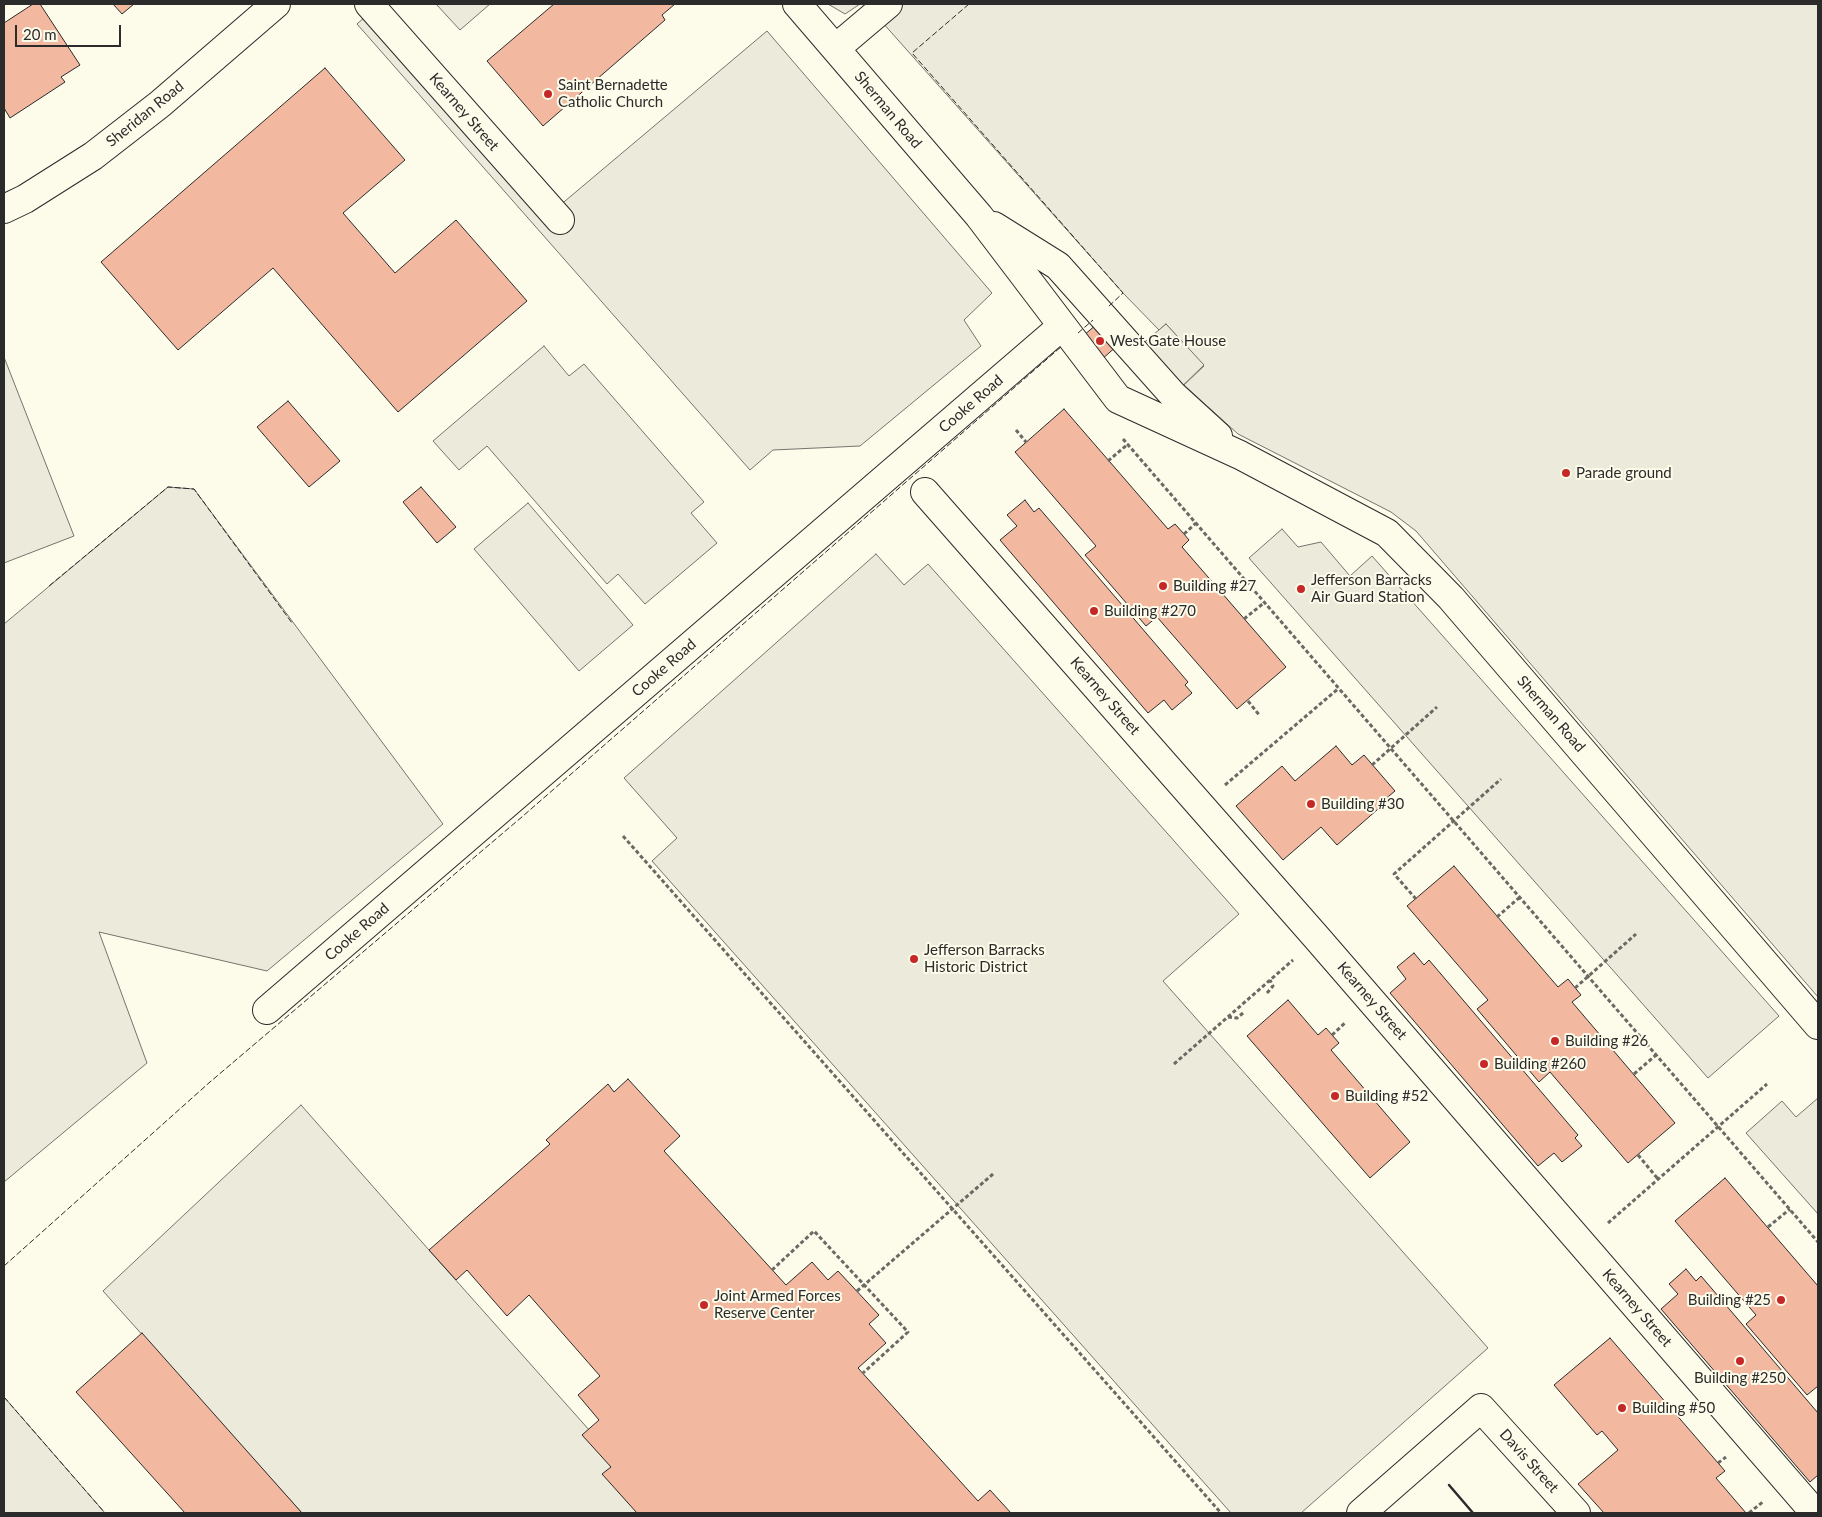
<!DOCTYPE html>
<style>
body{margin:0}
#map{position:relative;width:1822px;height:1517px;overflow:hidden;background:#fdfbea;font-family:Lato,sans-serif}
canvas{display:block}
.frame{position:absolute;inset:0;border:5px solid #2b2b2b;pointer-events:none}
.scale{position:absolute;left:15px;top:25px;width:106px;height:22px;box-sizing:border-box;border:2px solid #2b2b2b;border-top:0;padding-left:6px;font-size:15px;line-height:18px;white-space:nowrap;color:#2b2b2b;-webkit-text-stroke:4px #fdfbea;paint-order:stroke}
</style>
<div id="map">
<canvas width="1822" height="1517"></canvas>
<div class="frame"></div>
<div class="scale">20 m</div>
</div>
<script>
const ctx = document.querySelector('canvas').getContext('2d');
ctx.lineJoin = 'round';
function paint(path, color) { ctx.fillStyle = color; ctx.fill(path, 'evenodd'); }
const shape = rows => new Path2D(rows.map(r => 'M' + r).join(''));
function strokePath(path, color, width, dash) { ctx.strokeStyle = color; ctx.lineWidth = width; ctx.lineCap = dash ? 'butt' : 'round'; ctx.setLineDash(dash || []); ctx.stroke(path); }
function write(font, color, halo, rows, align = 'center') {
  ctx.font = font + ' Lato,sans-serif'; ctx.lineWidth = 4; ctx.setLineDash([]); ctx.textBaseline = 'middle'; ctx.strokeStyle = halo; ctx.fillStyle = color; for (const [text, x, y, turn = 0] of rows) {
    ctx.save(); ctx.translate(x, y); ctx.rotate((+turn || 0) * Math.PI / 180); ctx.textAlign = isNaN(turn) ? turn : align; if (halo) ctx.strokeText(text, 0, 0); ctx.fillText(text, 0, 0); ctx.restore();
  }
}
const green = shape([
 [828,4,860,4,845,14,828,4],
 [866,4,1818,4,1818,997,1416,531,1391,512,1238,434,1184,385,1204,366,1166,324,1159,330,1123,293,866,4],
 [4,357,74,536,4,563,4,357],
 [168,487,194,489,443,824,267,971,99,932,147,1063,4,1182,4,624,168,487],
 [528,503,633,625,579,671,474,549,528,503]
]);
const parking = shape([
 [436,4,490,4,460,30,436,4],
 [374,9,552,212,767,31,992,293,964,320,981,346,860,446,773,450,750,470,357,24,374,9],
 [1166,324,1204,365,1173,395,1134,351,1166,324],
 [544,346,569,376,584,364,704,502,691,513,717,543,645,604,618,574,607,584,487,446,459,470,433,441,544,346],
 [1282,529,1298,547,1321,542,1350,576,1372,556,1779,1016,1708,1078,1249,558,1282,529],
 [876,554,904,585,928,564,1239,914,1163,981,1488,1348,1301,1513,1231,1513,652,861,677,838,624,778,876,554],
 [1818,1098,1818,1214,1746,1133,1782,1101,1796,1117,1818,1098],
 [301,1105,429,1250,663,1513,302,1513,103,1291,301,1105],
 [4,1397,105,1513,4,1513,4,1397]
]);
const building = shape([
 [33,4,40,4,80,65,61,77,65,82,10,118,4,108,4,23,33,4],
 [113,4,134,4,122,14,113,4],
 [554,4,675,4,662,15,665,20,543,126,487,61,554,4],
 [325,68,405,160,343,213,395,273,456,220,527,301,398,412,273,268,178,350,101,262,325,68],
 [1098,323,1118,345,1101,360,1082,337,1098,323],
 [288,401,340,461,309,487,257,427,288,401],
 [1064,409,1168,529,1175,524,1184,534,1189,540,1182,547,1286,667,1237,709,1157,617,1146,626,1085,555,1096,546,1015,452,1064,409],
 [421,487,456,527,437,543,403,502,421,487],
 [1025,500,1034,512,1039,508,1188,682,1185,685,1192,693,1172,710,1164,700,1148,713,1000,540,1017,526,1007,515,1025,500],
 [1336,746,1352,765,1364,755,1395,791,1383,801,1386,802,1337,845,1321,827,1283,860,1236,806,1282,766,1295,781,1336,746],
 [1454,866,1558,987,1568,979,1581,995,1572,1002,1675,1123,1628,1163,1550,1072,1539,1082,1477,1009,1488,1000,1407,906,1454,866],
 [1414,953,1424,965,1429,960,1578,1135,1575,1138,1582,1146,1562,1162,1554,1153,1538,1166,1390,993,1406,979,1397,967,1414,953],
 [1288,1000,1318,1035,1326,1028,1339,1043,1331,1050,1410,1142,1370,1178,1247,1036,1288,1000],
 [628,1079,680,1136,664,1151,786,1285,812,1262,828,1280,838,1271,879,1315,869,1324,886,1343,858,1368,978,1501,990,1490,1011,1513,637,1513,602,1474,611,1467,582,1435,599,1420,578,1395,600,1376,529,1295,507,1316,467,1270,456,1280,429,1250,550,1144,546,1140,608,1084,614,1092,628,1079],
 [1725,1178,1818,1286,1818,1386,1807,1395,1746,1324,1756,1315,1675,1221,1725,1178],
 [1686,1269,1696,1281,1701,1276,1818,1413,1818,1475,1810,1482,1661,1309,1678,1294,1669,1284,1686,1269],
 [142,1333,302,1513,185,1513,76,1392,142,1333],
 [1610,1338,1725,1471,1716,1478,1746,1513,1604,1513,1578,1484,1618,1450,1602,1431,1597,1435,1554,1385,1610,1338]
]);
const path = shape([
 [1016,430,1026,442],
 [1123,439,1818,1242],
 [1108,461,1128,444],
 [1184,534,1196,523],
 [1244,619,1265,602],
 [1248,701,1260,716],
 [1372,765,1437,707],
 [1225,785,1339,688],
 [623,836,1221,1513],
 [1416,899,1394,874,1501,779],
 [1497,917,1520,897],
 [1575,988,1636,934],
 [1267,993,1273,986,1270,980],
 [1228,1017,1237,1018,1243,1013],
 [1332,1035,1346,1022],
 [1174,1064,1293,960],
 [1634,1074,1656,1055],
 [1638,1155,1658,1179],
 [1608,1223,1767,1084],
 [1768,1227,1790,1209],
 [772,1270,814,1231,908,1332,863,1373],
 [857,1291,993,1174],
 [1718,1463,1726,1457],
 [1749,1513,1764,1501]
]);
const minor = shape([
 [369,4,560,220],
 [797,4,979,216,1118,399,1240,455,1387,533,1451,598,1818,1025],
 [836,48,888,4],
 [4,209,25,199,93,156,160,104,276,4],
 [994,226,1058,266,1173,395,1218,436],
 [925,492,1317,938,1815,1513],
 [267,1010,1062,326],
 [1361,1513,1481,1408,1576,1513]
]);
const fence = shape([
 [969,4,912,53,1123,293,1108,307],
 [1078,333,1093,320],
 [49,586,168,487,194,489,292,623],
 [4,1266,210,1082,523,816,1062,346],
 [4,1397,105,1513]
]);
const wall = shape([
 [1449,1485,1473,1513]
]);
const markers = [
 [548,94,5,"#c62828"],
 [1100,341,5,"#c62828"],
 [1566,473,5,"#c62828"],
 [1163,586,5,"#c62828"],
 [1301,589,5,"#c62828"],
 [1094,611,5,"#c62828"],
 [1311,804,5,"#c62828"],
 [914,959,5,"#c62828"],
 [1555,1041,5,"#c62828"],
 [1484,1064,5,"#c62828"],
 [1335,1096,5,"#c62828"],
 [1781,1300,5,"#c62828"],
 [704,1305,5,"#c62828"],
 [1740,1361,5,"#c62828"],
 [1622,1408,5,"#c62828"]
];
const poiNames = [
 ["Saint Bernadette",558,85],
 ["Catholic Church",558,102],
 ["West Gate House",1110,341],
 ["Parade ground",1576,473],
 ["Jefferson Barracks",1311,580],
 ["Air Guard Station",1311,597],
 ["Building #27",1173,586],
 ["Building #270",1104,611],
 ["Building #30",1321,804],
 ["Jefferson Barracks",924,950],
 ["Historic District",924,967],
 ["Building #26",1565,1041],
 ["Building #260",1494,1064],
 ["Building #52",1345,1096],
 ["Joint Armed Forces",714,1296],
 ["Reserve Center",714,1313],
 ["Building #25",1771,1300,"right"],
 ["Building #250",1740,1378,"center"],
 ["Building #50",1632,1408]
];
const streetNames = [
 ["Sherman Road",888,110,50],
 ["Kearney Street",464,112,49],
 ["Sheridan Road",145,114,-39],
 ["Cooke Road",971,404,-41],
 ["Cooke Road",664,668,-41],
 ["Kearney Street",1105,696,49],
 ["Sherman Road",1551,714,49],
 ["Cooke Road",357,932,-41],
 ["Kearney Street",1372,1001,49],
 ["Kearney Street",1637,1308,49],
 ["Davis Street",1529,1461,48]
];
paint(green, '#ecebdb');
strokePath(green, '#74746e', 1);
paint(parking, '#eceadb');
strokePath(parking, '#74746e', 1);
paint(building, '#f2b8a0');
strokePath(building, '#2b2b2b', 1);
strokePath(minor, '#2b2b2b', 30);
strokePath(path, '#6a6964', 3, [4, 2.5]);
strokePath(minor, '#fdfbea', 28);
strokePath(fence, '#2b2b2b', 1, [6, 2.5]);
strokePath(wall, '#2b2b2b', 2.5);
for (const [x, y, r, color] of markers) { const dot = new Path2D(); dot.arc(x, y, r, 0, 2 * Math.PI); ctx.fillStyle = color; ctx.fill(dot); strokePath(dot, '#fdfbea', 2); }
write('15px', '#2b2b2b', '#fdfbea', poiNames, 'left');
write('15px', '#2b2b2b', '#fdfbea', streetNames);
</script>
